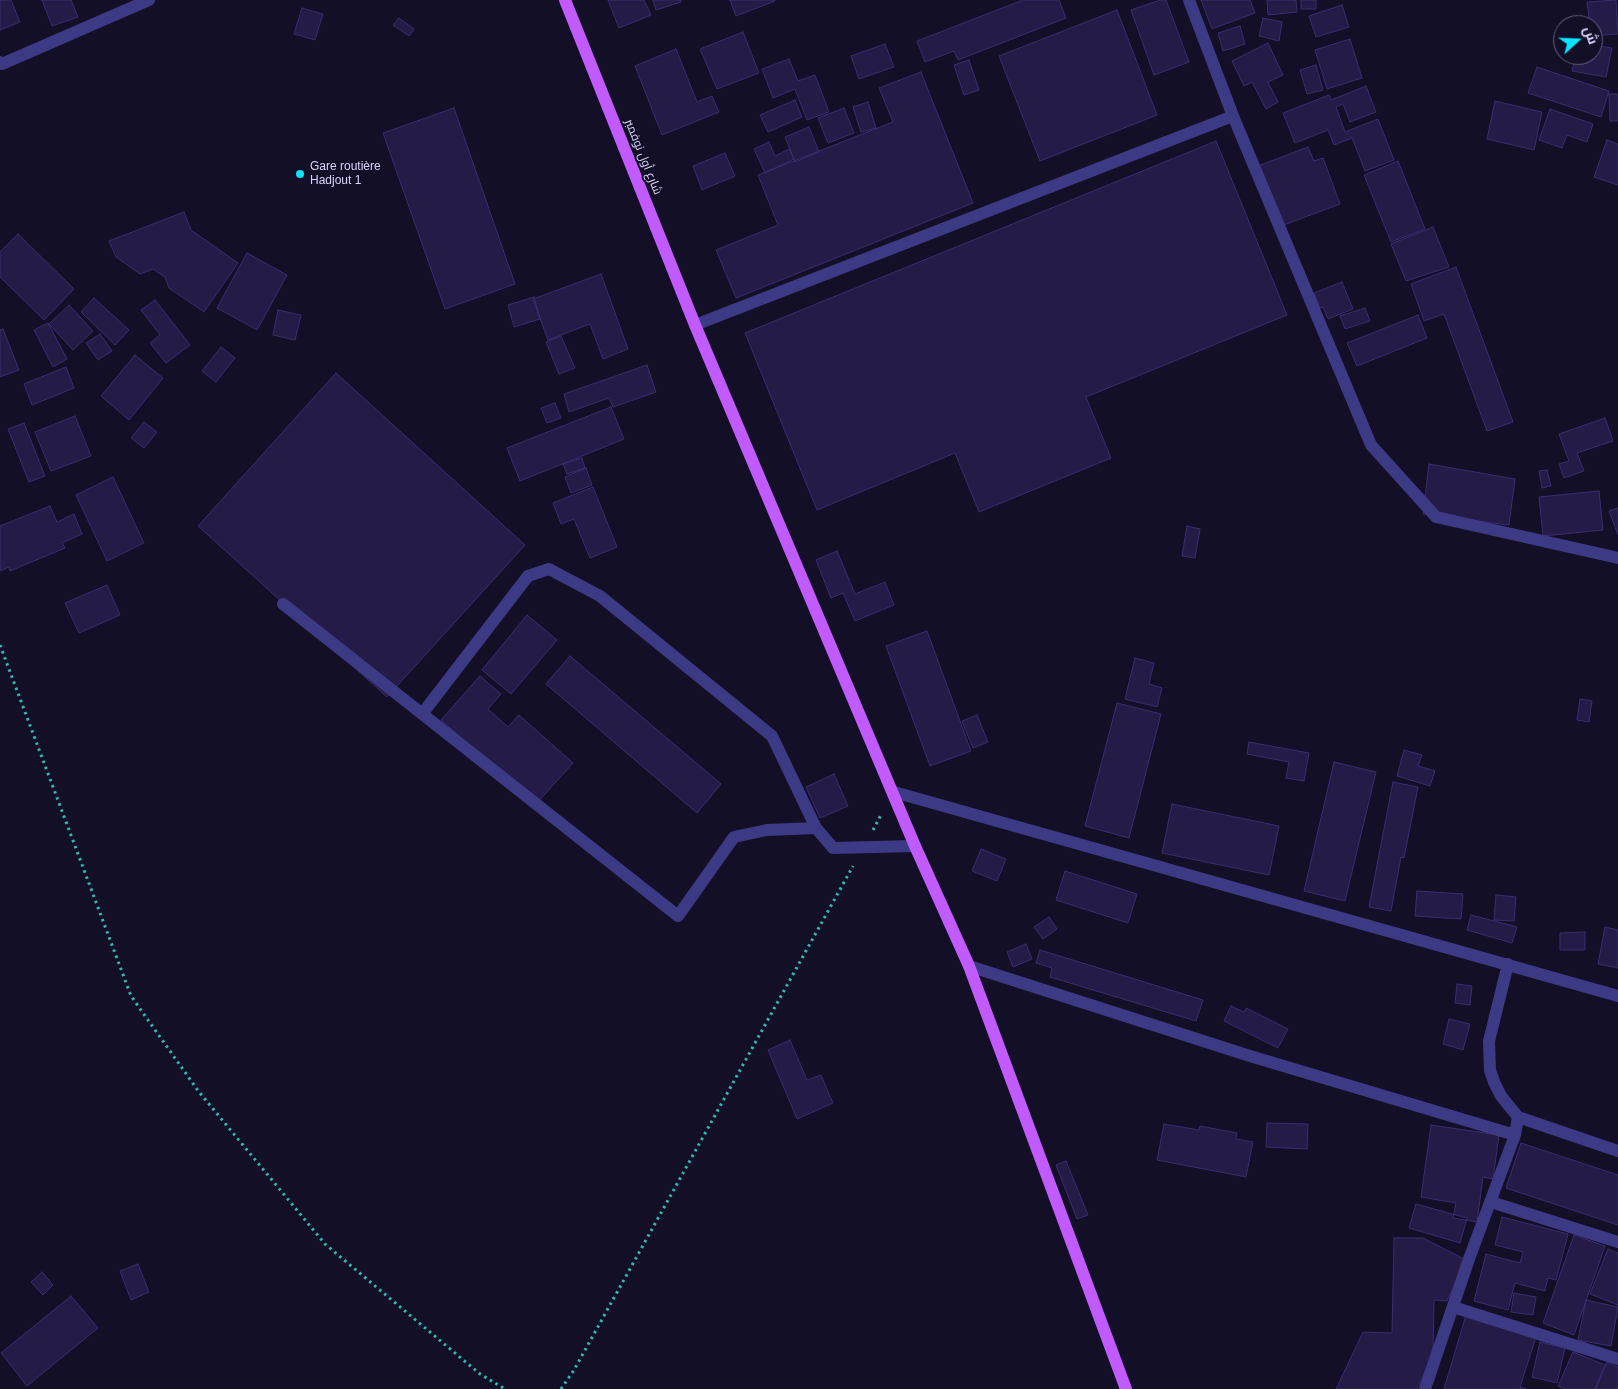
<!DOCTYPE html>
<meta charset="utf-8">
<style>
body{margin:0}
#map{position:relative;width:1618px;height:1389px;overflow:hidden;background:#130f26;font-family:Helvetica,Cairo,sans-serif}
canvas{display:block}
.north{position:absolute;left:1553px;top:15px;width:50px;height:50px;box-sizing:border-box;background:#130f26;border:1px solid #625e7d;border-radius:50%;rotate:70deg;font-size:14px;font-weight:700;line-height:20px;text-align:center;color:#d9d4ff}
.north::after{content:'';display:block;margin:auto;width:18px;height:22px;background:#00e5ff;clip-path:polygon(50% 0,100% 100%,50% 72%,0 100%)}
</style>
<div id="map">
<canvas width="1618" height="1389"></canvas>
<div class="north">ش</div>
</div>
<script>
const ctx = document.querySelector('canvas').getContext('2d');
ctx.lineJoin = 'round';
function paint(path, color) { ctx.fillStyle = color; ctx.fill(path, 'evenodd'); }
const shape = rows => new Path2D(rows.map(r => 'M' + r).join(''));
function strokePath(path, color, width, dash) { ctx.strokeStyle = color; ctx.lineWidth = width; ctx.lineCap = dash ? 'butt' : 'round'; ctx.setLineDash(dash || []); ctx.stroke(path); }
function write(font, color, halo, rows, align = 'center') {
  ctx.font = font + ' Helvetica,Cairo,sans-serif'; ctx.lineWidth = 4; ctx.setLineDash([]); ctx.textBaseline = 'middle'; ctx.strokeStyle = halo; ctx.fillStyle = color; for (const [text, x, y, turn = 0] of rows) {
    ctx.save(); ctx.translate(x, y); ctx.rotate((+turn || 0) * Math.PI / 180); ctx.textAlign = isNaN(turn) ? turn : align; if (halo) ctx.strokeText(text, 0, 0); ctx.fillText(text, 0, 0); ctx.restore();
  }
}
const building = shape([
 [0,0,11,0,20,22,0,30,0,0],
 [42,0,71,0,78,17,52,26,42,0],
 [608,0,644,0,651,15,619,28,608,0],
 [653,0,681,0,681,2,656,10,653,0],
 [730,0,775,0,775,1,736,16,730,0],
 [1023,0,1059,0,1066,18,958,60,954,51,925,62,917,41,1023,0],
 [1160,0,1166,0,1189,62,1154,75,1131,10,1160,0],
 [1201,0,1250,0,1255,13,1212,29,1201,0],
 [1267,0,1296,0,1297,12,1268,15,1267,0],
 [1301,0,1316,0,1316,9,1301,9,1301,0],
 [1616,0,1618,34,1593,36,1593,25,1590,25,1587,2,1616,0],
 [1342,5,1349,27,1316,37,1309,16,1342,5],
 [302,8,323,14,315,40,294,34,302,8],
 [1117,10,1157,115,1040,161,999,56,1117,10],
 [399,18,414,29,409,36,393,25,399,18],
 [1263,18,1282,22,1279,41,1259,36,1263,18],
 [1240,26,1245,44,1223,51,1218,33,1240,26],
 [743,32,759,73,717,89,700,49,743,32],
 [1350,39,1362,78,1327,89,1315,50,1350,39],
 [1268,43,1283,75,1268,82,1278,102,1266,109,1252,82,1244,86,1232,61,1268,43],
 [885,44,894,67,859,79,851,56,885,44],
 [1593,45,1612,48,1606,77,1572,71,1576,55,1593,55,1593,45],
 [676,49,697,102,712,96,719,112,662,135,635,66,676,49],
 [789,59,798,81,815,75,829,112,807,120,795,89,773,98,762,69,789,59],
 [969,60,979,90,964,95,954,65,969,60],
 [1316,65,1323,90,1307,94,1300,70,1316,65],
 [1537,67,1609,91,1601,117,1528,93,1537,67],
 [921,72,973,203,736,298,716,250,778,225,758,175,893,122,879,88,921,72],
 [1366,86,1376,112,1350,122,1343,104,1336,107,1345,132,1378,119,1394,160,1365,171,1352,138,1334,145,1328,130,1295,143,1283,113,1329,95,1331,100,1366,86],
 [1609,94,1618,94,1618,121,1610,121,1609,94],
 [795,100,802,117,768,132,760,115,795,100],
 [1495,101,1542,112,1534,150,1487,139,1495,101],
 [868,102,876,128,861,132,853,107,868,102],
 [454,108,515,284,445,309,383,133,454,108],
 [844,108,854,133,828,143,818,118,844,108],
 [1550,109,1593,124,1587,142,1567,135,1562,148,1539,140,1550,109],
 [809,127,819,152,795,162,785,137,809,127],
 [1607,140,1618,144,1618,185,1594,177,1607,140],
 [1216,141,1287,315,1086,397,1111,458,979,512,955,453,817,510,745,333,1216,141],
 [769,142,775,156,789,149,794,159,765,173,754,149,769,142],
 [1308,147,1314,161,1323,158,1340,204,1281,226,1258,166,1308,147],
 [725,153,735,176,702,190,693,166,725,153],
 [1398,161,1425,229,1391,242,1364,175,1398,161],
 [184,212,191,230,238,263,204,312,169,288,165,277,153,269,140,274,116,257,109,241,184,212],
 [1433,227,1449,267,1406,281,1391,244,1433,227],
 [18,234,74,289,44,320,0,277,0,252,18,234],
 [247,253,287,275,257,330,217,308,247,253],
 [1456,267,1513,422,1487,431,1444,314,1424,321,1411,284,1456,267],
 [601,274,628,349,603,359,590,324,548,340,533,299,601,274],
 [1342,282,1353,309,1328,319,1323,307,1320,308,1314,293,1342,282],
 [534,297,540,319,514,327,508,305,534,297],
 [94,298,129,330,115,345,81,312,94,298],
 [155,300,190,345,166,363,150,343,160,335,141,310,155,300],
 [69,305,93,331,73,350,49,324,69,305],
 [1365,308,1370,321,1345,329,1340,316,1365,308],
 [278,310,301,315,295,340,273,335,278,310],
 [1418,315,1427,338,1357,366,1347,343,1418,315],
 [48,323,67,359,53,367,34,330,48,323],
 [3,329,19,370,0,377,0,330,3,329],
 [100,334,112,351,98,360,86,343,100,334],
 [561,336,575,368,559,374,546,342,561,336],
 [221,347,235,358,216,382,202,371,221,347],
 [135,355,163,378,129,420,101,396,135,355],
 [647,365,656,392,613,407,609,398,569,412,564,394,647,365],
 [66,367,74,388,32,405,24,384,66,367],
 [336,373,525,545,387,697,198,526,336,373],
 [555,403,561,418,547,423,541,408,555,403],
 [611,407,624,439,520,481,507,448,611,407],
 [75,416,91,456,51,471,35,432,75,416],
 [1605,418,1613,441,1577,453,1584,471,1564,478,1559,464,1569,461,1559,434,1605,418],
 [144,422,157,432,144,448,131,438,144,422],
 [24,423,45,476,29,482,8,429,24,423],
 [582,458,585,468,567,474,563,464,582,458],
 [1429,464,1515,479,1509,525,1423,514,1429,464],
 [586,468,592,485,571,493,565,477,586,468],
 [1547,470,1551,486,1542,488,1539,471,1547,470],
 [113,477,144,543,107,561,76,495,113,477],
 [593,487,617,547,590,558,574,519,561,524,553,503,593,487],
 [1599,491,1603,530,1543,536,1539,497,1599,491],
 [50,506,57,522,74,514,82,534,62,543,65,548,10,571,9,567,0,571,0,526,50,506],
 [1618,508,1618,535,1609,511,1618,508],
 [1187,526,1200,529,1195,558,1182,556,1187,526],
 [837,551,855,594,885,582,894,605,855,621,843,593,831,598,816,560,837,551],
 [107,585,120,615,79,633,65,603,107,585],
 [527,615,557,640,511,694,482,670,527,615],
 [927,631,971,751,930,766,886,646,927,631],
 [570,656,721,784,697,813,546,684,570,656],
 [1135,658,1154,663,1149,684,1162,688,1157,707,1125,699,1135,658],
 [480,676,501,694,488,709,508,727,519,715,573,763,536,804,441,720,480,676],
 [1580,699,1592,701,1589,722,1577,720,1580,699],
 [1117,703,1161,714,1129,838,1085,826,1117,703],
 [977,715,988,742,973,748,962,721,977,715],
 [1249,742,1309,753,1304,781,1286,778,1289,762,1247,754,1249,742],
 [1404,750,1422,755,1418,766,1435,771,1430,786,1397,776,1404,750],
 [1334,762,1376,772,1345,901,1304,891,1334,762],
 [834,774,848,806,820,818,806,787,834,774],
 [1393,782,1418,787,1404,858,1401,857,1391,911,1369,907,1393,782],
 [1172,804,1279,826,1269,875,1162,853,1172,804],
 [981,849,1006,859,997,881,972,871,981,849],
 [1065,871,1137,894,1128,923,1056,900,1065,871],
 [1417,891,1463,894,1461,919,1415,916,1417,891],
 [1496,895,1516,897,1514,921,1494,920,1496,895],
 [1471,915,1517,927,1512,943,1467,930,1471,915],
 [1049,917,1057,929,1043,939,1034,927,1049,917],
 [1605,927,1618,930,1618,968,1598,964,1605,927],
 [1585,932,1585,950,1560,950,1560,933,1585,932],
 [1026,944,1032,959,1013,967,1007,952,1026,944],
 [1040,950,1203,1000,1196,1021,1050,977,1052,968,1036,963,1040,950],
 [1457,984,1472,986,1470,1005,1455,1003,1457,984],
 [1231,1006,1244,1012,1246,1008,1288,1029,1278,1048,1224,1021,1231,1006],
 [1449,1019,1470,1024,1463,1050,1443,1044,1449,1019],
 [790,1040,807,1080,821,1075,833,1103,797,1119,768,1050,790,1040],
 [1267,1123,1308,1124,1307,1149,1266,1147,1267,1123],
 [1164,1124,1199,1130,1200,1126,1237,1133,1236,1139,1253,1142,1246,1177,1157,1160,1164,1124],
 [1431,1125,1499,1135,1493,1179,1483,1177,1477,1222,1453,1218,1456,1203,1421,1197,1431,1125],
 [1521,1143,1618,1175,1618,1225,1506,1188,1521,1143],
 [1066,1161,1088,1215,1077,1219,1056,1165,1066,1161],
 [1416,1204,1467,1218,1460,1243,1409,1228,1416,1204],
 [1502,1217,1568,1234,1556,1280,1548,1278,1545,1291,1515,1283,1508,1310,1474,1301,1486,1254,1520,1263,1523,1252,1495,1245,1502,1217],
 [1574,1235,1605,1246,1574,1335,1543,1323,1574,1235],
 [1394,1238,1423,1238,1466,1260,1447,1301,1434,1300,1433,1355,1417,1389,1336,1389,1363,1332,1392,1333,1394,1238],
 [1608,1249,1618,1253,1618,1305,1590,1294,1608,1249],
 [138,1264,149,1292,131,1300,120,1271,138,1264],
 [42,1272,53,1285,43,1295,31,1282,42,1272],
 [1514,1293,1536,1297,1533,1315,1511,1312,1514,1293],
 [71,1296,98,1328,27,1386,1,1353,71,1296],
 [1586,1300,1618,1307,1611,1346,1578,1340,1586,1300],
 [1466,1315,1536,1337,1520,1387,1526,1389,1444,1389,1466,1315],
 [1540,1342,1565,1348,1557,1383,1532,1377,1540,1342],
 [1573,1352,1605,1365,1595,1389,1565,1389,1558,1386,1573,1352],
 [1607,1362,1618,1367,1618,1389,1596,1389,1607,1362]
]);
const path = shape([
 [0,645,131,996,199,1092,325,1244,480,1374,505,1389],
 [873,830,882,813],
 [561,1389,574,1370,853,866]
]);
const street = shape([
 [1189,0,1233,116,1371,445,1436,517,1618,558],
 [0,62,2,64,149,0],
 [695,325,1233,116],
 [283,604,678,916,734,837,767,830,816,828],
 [422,714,528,576,549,569,600,596,772,736,816,828,833,848,915,846],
 [894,792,1618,996],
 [969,966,1250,1056,1515,1135],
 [1518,1117,1618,1151],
 [1491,1202,1618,1242],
 [1453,1307,1618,1359],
 [1425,1389,1469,1259,1515,1135,1518,1117,1501,1096,1494,1082,1490,1070,1489,1041,1508,964]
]);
const primary = shape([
 [565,0,695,325,915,846,969,966,1126,1389]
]);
const markers = [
 [300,174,5,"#00e5ff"]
];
const streetNames = [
 ["شارع أول نوفمبر",643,157,68]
];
const poiNames = [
 ["Gare routière",310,167],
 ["Hadjout 1",310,181]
];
paint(building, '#241b47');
strokePath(building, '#3b2d73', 1);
strokePath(path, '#2fb8b0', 3, [2.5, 4]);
strokePath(street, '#3d3a85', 12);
strokePath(primary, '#c25bff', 12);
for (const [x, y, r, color] of markers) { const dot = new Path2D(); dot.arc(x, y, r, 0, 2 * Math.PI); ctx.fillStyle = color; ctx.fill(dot); strokePath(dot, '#130f26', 2); }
write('12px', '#d9d4ff', '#130f26', streetNames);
write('12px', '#d9d4ff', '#130f26', poiNames, 'left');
</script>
